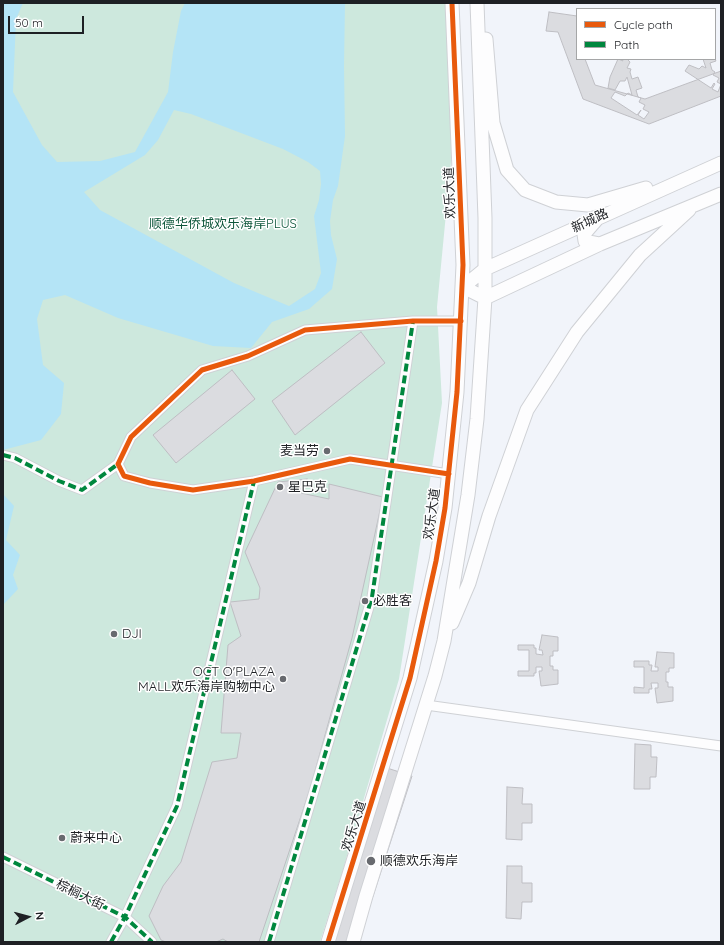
<!DOCTYPE html>
<meta charset="utf-8">
<style>
body{margin:0}
#map{position:relative;width:724px;height:945px;overflow:hidden;background:#f1f4fa;font-family:Quicksand,sans-serif}
canvas{display:block}
.frame{position:absolute;inset:0;border:4px solid #1e2024;pointer-events:none}
.legend{position:absolute;left:576px;top:8px;width:140px;height:52px;box-sizing:border-box;background:#fff;border:1px solid #a5a6a7;margin:0;padding:5px 7px;list-style:none;font-size:12px;color:#1e2024}
.legend li{display:flex;align-items:center;gap:8px;height:20px}
.legend b{width:20px;border:1px solid #a5a6a7}
.north{position:absolute;left:8px;top:897px;width:40px;height:40px;-webkit-text-stroke:3px #fff;paint-order:stroke;rotate:84deg;font-size:11px;font-weight:700;line-height:16px;text-align:center;color:#1e2024}
.north::after{content:'';display:block;margin:auto;width:14px;height:18px;background:#1e2024;clip-path:polygon(50% 0,100% 100%,50% 72%,0 100%)}
.scale{position:absolute;left:8px;top:16px;width:76px;height:18px;box-sizing:border-box;border:2px solid #1e2024;border-top:0;padding-left:5px;font-size:12px;line-height:14px;white-space:nowrap;color:#1e2024;-webkit-text-stroke:3px #fff;paint-order:stroke}
</style>
<div id="map">
<canvas width="724" height="945"></canvas>
<div class="frame"></div>
<ul class="legend">
<li><b style="height:5px;background:#e8590c"></b>Cycle path</li>
<li><b style="height:5px;background:#00873e"></b>Path</li>
</ul>
<div class="north">N</div>
<div class="scale">50 m</div>
</div>
<script>
const ctx = document.querySelector('canvas').getContext('2d');
ctx.lineJoin = 'round';
function paint(path, color) { ctx.fillStyle = color; ctx.fill(path, 'evenodd'); }
const shape = rows => new Path2D(rows.map(r => 'M' + r).join(''));
function strokePath(path, color, width, dash) { ctx.strokeStyle = color; ctx.lineWidth = width; ctx.lineCap = dash ? 'butt' : 'round'; ctx.setLineDash(dash || []); ctx.stroke(path); }
function write(font, color, halo, rows, align = 'center') {
  ctx.font = font + ' Quicksand,"Noto Sans SC",sans-serif'; ctx.lineWidth = 3; ctx.setLineDash([]); ctx.textBaseline = 'middle'; ctx.strokeStyle = halo; ctx.fillStyle = color; for (const [text, x, y, turn = 0] of rows) {
    ctx.save(); ctx.translate(x, y); ctx.rotate((+turn || 0) * Math.PI / 180); ctx.textAlign = isNaN(turn) ? turn : align; if (halo) ctx.strokeText(text, 0, 0); ctx.fillText(text, 0, 0); ctx.restore();
  }
}
const green = shape([
 [3,3,449,3,453,141,437,307,442,403,399,679,342,873,320,942,3,942]
]);
const water = shape([
 [3,3,23,3,16,19,13,92,42,145,57,162,100,161,135,152,168,92,173,52,181,11,185,3,345,3,344,66,345,136,338,186,333,200,330,221,331,235,337,259,332,289,309,309,272,322,251,348,213,346,118,318,65,295,43,300,37,319,43,365,64,383,61,414,41,440,3,450],
 [174,110,191,114,283,149,308,162,320,171,321,184,319,200,314,216,321,273,315,289,289,306,234,283,100,210,84,192,145,155,158,140],
 [3,494,14,506,6,540,20,555,13,575,18,589,3,605]
]);
const building = shape([
 [549,12,577,16,577,59,585,59,595,85,645,99,721,71,721,96,649,124,583,99,558,32,546,31,549,12],
 [618,59,623,61,622,59,627,59,630,62,627,68,631,69,630,72,632,79,638,77,642,88,636,90,638,97,641,98,639,102,645,105,643,109,649,112,644,119,638,115,641,110,637,115,611,98,615,92,625,96,628,93,632,95,627,77,625,81,620,81,615,90,608,88,610,77,618,59],
 [703,59,715,59,716,61,710,63,712,70,715,72,713,75,719,78,717,82,721,84,718,92,712,89,715,84,714,83,711,88,685,71,689,65,699,69,702,66,706,68,703,59],
 [361,332,385,363,295,435,272,401,361,332],
 [232,370,255,399,176,463,153,435,232,370],
 [307,479,301,493,329,499,329,484,383,497,352,638,310,789,259,942,228,942,223,939,216,942,166,942,161,940,149,916,163,886,181,862,212,762,237,758,241,733,221,733,228,645,241,636,230,602,259,599,260,588,245,552,278,482,307,479],
 [542,635,558,637,558,651,553,651,553,656,550,656,550,666,553,666,553,670,558,670,558,684,541,686,539,671,542,671,542,667,536,667,536,673,534,673,534,676,518,676,518,671,529,671,529,650,518,650,518,645,534,645,534,648,536,648,536,654,543,655,542,650,539,650,542,635],
 [657,652,674,653,674,668,669,668,669,672,666,672,666,682,668,682,668,687,673,687,673,701,657,703,655,688,658,688,658,683,651,683,652,689,649,689,649,693,634,693,634,687,644,688,644,667,634,667,634,661,649,661,649,665,652,665,651,671,658,671,658,667,655,667,657,652],
 [635,744,651,745,651,757,657,757,656,777,650,777,650,789,634,789,635,744],
 [387,768,412,776,358,942,331,942,387,768],
 [507,787,523,788,522,804,532,804,532,823,522,823,522,840,506,839,507,787],
 [507,866,522,866,522,883,532,883,532,902,522,902,521,919,506,918,507,866]
]);
const street = shape([
 [3,455,15,458,59,481,82,490,118,464],
 [449,474,350,459,254,481,193,490,150,483,124,476,118,464,131,437,202,370,248,356,305,330,413,321,461,321],
 [426,705,721,746],
 [3,857,125,917,152,942],
 [111,942,125,917,177,806,254,481],
 [269,942,372,597,413,321]
]);
const secondary = shape([
 [486,39,493,123,507,170,525,190,556,202,588,205,646,188],
 [721,163,485,269,463,287,485,298,600,244,721,194],
 [597,219,584,234,585,241,600,244],
 [452,623,469,583,489,516,527,410,577,332,640,255,689,210],
 [328,942,410,678,436,561,445,508,457,392,463,265,452,3],
 [353,942,366,896,435,676,444,641,468,495,477,419,485,298,485,218,477,3]
]);
const quiet = shape([
 [3,455,15,458,59,481,82,490,118,464],
 [3,857,125,917,152,942],
 [111,942,125,917,177,806,254,481],
 [269,942,372,597,413,321]
]);
const cycleway = shape([
 [449,474,350,459,254,481,193,490,150,483,124,476,118,464,131,437,202,370,248,356,305,330,413,321,461,321],
 [328,942,410,678,436,561,445,508,457,392,463,265,452,3]
]);
const markers = [
 [327,451,4,"#686a6f"],
 [280,487,4,"#686a6f"],
 [365,601,4,"#686a6f"],
 [114,634,4,"#686a6f"],
 [283,679,4,"#686a6f"],
 [62,838,4,"#686a6f"],
 [371,861,5,"#686a6f"]
];
const streetNames = [
 ["欢乐大道",450,193,-92],
 ["新城路",590,221,-25],
 ["欢乐大道",432,514,-82],
 ["欢乐大道",354,826,-72],
 ["棕榈大街",80,895,26]
];
const parkNames = [
 ["顺德华侨城欢乐海岸PLUS",223,224]
];
const poiNames = [
 ["麦当劳",319,451,"right"],
 ["星巴克",288,487],
 ["必胜客",373,601],
 ["DJI",122,634],
 ["OCT O'PLAZA",275,672,"right"],
 ["MALL欢乐海岸购物中心",275,687,"right"],
 ["蔚来中心",70,838],
 ["顺德欢乐海岸",380,861]
];
paint(green, '#cde8dd');
paint(water, '#b4e4f6');
paint(building, '#dbdce0');
strokePath(building, '#bebec3', 1);
strokePath(street, '#cfd1d5', 11);
strokePath(secondary, '#cfd1d5', 15);
strokePath(street, '#fdfdfe', 9);
strokePath(secondary, '#fdfdfe', 13);
strokePath(quiet, '#00873e', 4, [8, 4]);
strokePath(cycleway, '#e8590c', 5);
for (const [x, y, r, color] of markers) { const dot = new Path2D(); dot.arc(x, y, r, 0, 2 * Math.PI); ctx.fillStyle = color; ctx.fill(dot); strokePath(dot, '#fff', 1.5); }
write('13px', '#1e2024', '#fff', streetNames);
write('13px', '#0c563a', '#fff', parkNames);
write('13px', '#1e2024', '#fff', poiNames, 'left');
</script>
